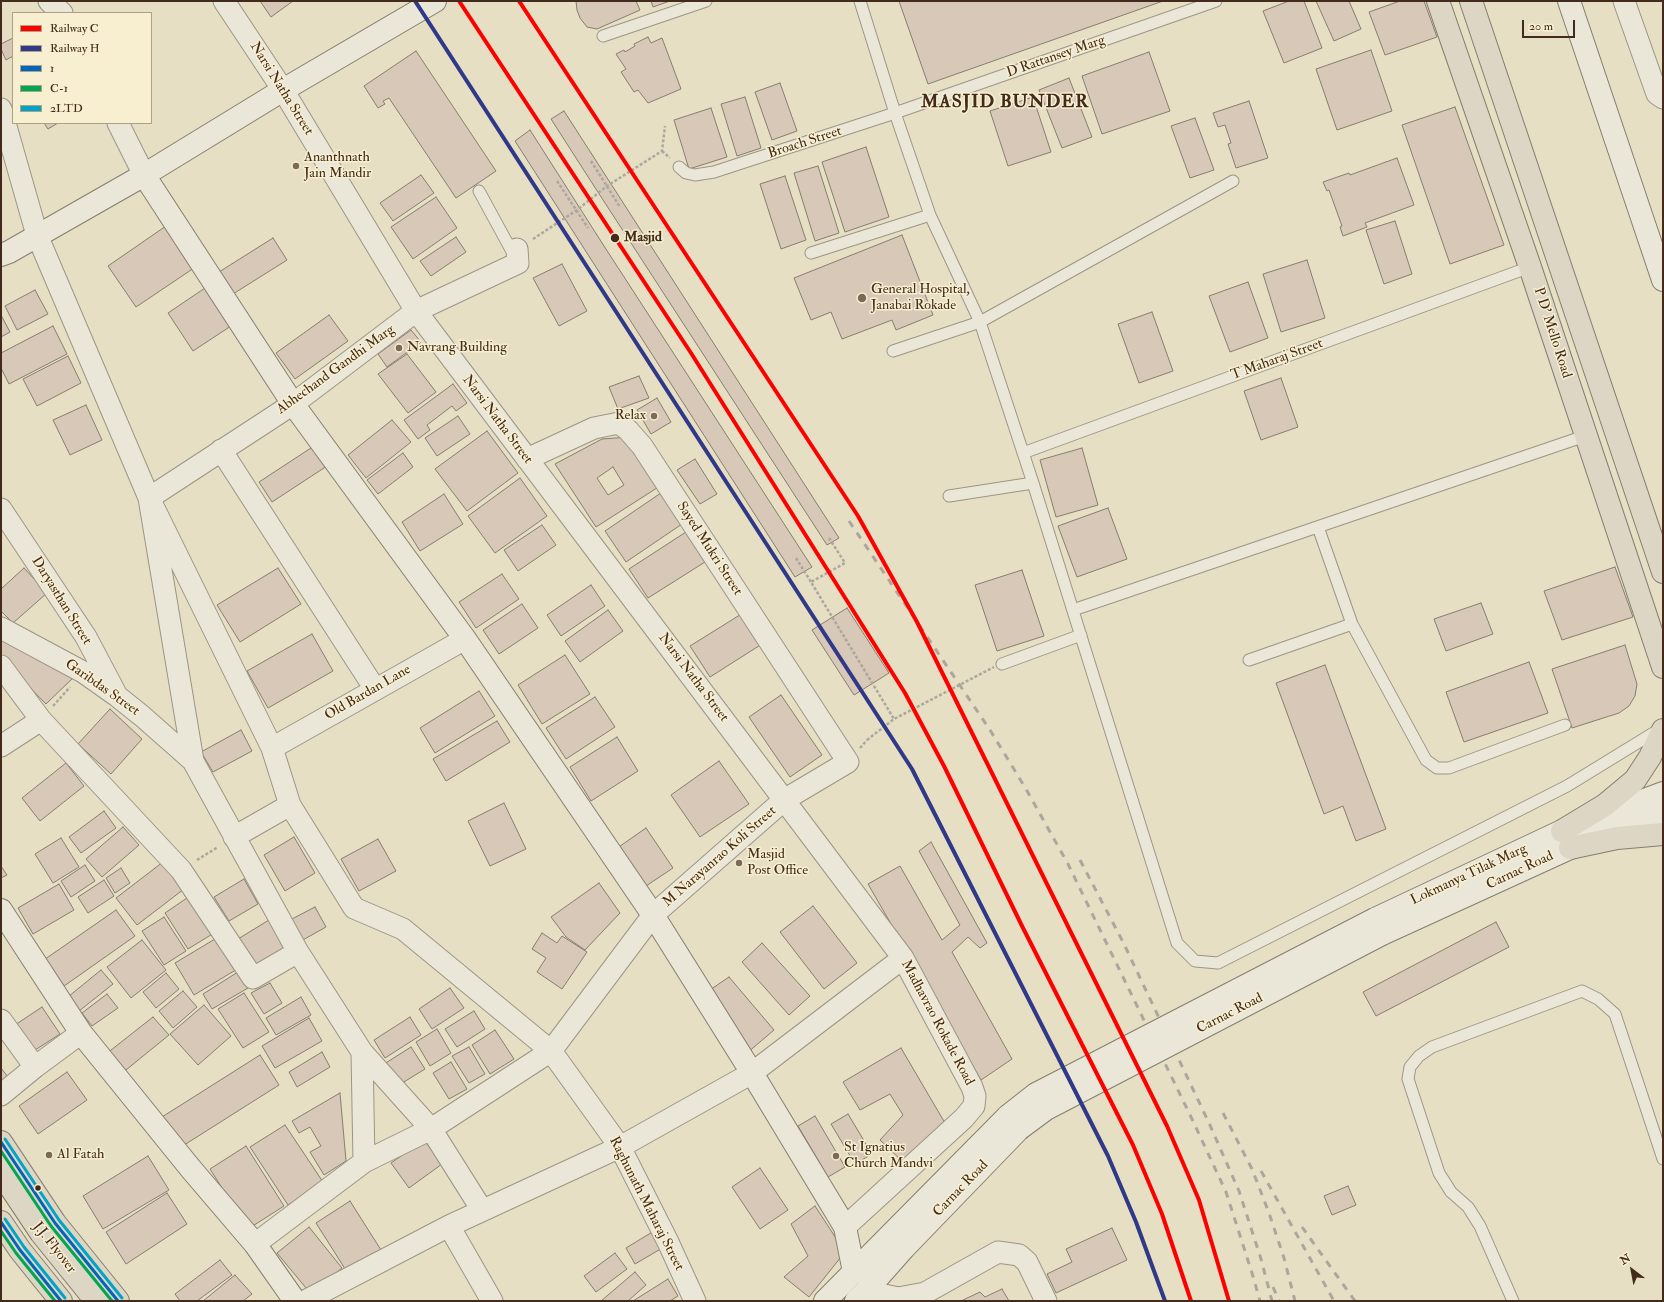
<!DOCTYPE html>
<style>
body{margin:0}
#map{position:relative;width:1664px;height:1302px;overflow:hidden;background:#e6dfc4;font-family:"IM FELL Double Pica",serif}
canvas{display:block}
.frame{position:absolute;inset:0;border:2px solid #422b1c;pointer-events:none}
.legend{position:absolute;left:12px;top:12px;width:140px;height:112px;box-sizing:border-box;background:#f8efd0;border:1px solid #afa188;margin:0;padding:5px 7px;list-style:none;font-size:12px;color:#422b1c}
.legend li{display:flex;align-items:center;gap:8px;height:20px}
.legend b{width:20px;border:1px solid #afa188}
.north{position:absolute;left:1612px;top:1250px;width:40px;height:40px;-webkit-text-stroke:3px #f8efd0;paint-order:stroke;rotate:328deg;font-size:11px;font-weight:700;line-height:16px;text-align:center;color:#422b1c}
.north::after{content:'';display:block;margin:auto;width:14px;height:18px;background:#422b1c;clip-path:polygon(50% 0,100% 100%,50% 72%,0 100%)}
.scale{position:absolute;left:1522px;top:20px;width:53px;height:18px;box-sizing:border-box;border:2px solid #422b1c;border-top:0;padding-left:5px;font-size:12px;line-height:14px;white-space:nowrap;color:#422b1c;-webkit-text-stroke:3px #f8efd0;paint-order:stroke}
</style>
<div id="map">
<canvas width="1664" height="1302"></canvas>
<div class="frame"></div>
<ul class="legend">
<li><b style="height:5px;background:#f00"></b>Railway C</li>
<li><b style="height:5px;background:#303888"></b>Railway H</li>
<li><b style="height:5px;background:#0065bd"></b>1</li>
<li><b style="height:5px;background:#00a651"></b>C-1</li>
<li><b style="height:5px;background:#03a3c5"></b>2LTD</li>
</ul>
<div class="north">N</div>
<div class="scale">20 m</div>
</div>
<script>
const ctx = document.querySelector('canvas').getContext('2d');
ctx.lineJoin = 'round';
function paint(path, color) { ctx.fillStyle = color; ctx.fill(path, 'evenodd'); }
const shape = rows => new Path2D(rows.map(r => 'M' + r).join(''));
function strokePath(path, color, width, dash) { ctx.strokeStyle = color; ctx.lineWidth = width; ctx.lineCap = dash ? 'butt' : 'round'; ctx.setLineDash(dash || []); ctx.stroke(path); }
function write(font, color, halo, rows, align = 'center') {
  ctx.font = font + ' "IM FELL Double Pica",serif'; ctx.lineWidth = 3; ctx.setLineDash([]); ctx.textBaseline = 'middle'; ctx.strokeStyle = halo; ctx.fillStyle = color; for (const [text, x, y, turn = 0] of rows) {
    ctx.save(); ctx.translate(x, y); ctx.rotate((+turn || 0) * Math.PI / 180); ctx.textAlign = isNaN(turn) ? turn : align; if (halo) ctx.strokeText(text, 0, 0); ctx.fillText(text, 0, 0); ctx.restore();
  }
}
const building = shape([
 [260,1,293,1,271,17,260,1],
 [576,1,636,1,640,10,597,29,587,27,580,18,577,10,576,1],
 [651,1,670,1,653,7,651,1],
 [899,1,1163,1,928,84,899,1],
 [1289,1,1304,1,1322,48,1284,63,1263,11,1289,1],
 [1316,1,1349,1,1361,29,1334,41,1316,1],
 [1400,1,1424,1,1437,37,1385,55,1369,12,1400,1],
 [648,37,651,43,662,38,681,89,648,103,638,90,634,92,621,72,626,69,616,54,624,50,625,52,635,46,634,44,648,37],
 [13,38,13,56,6,60,1,49,1,44,13,38],
 [1371,50,1392,111,1337,130,1316,69,1371,50],
 [416,51,496,171,456,198,389,98,383,101,385,104,378,108,364,86,416,51],
 [1149,52,1170,111,1102,134,1082,76,1149,52],
 [1069,78,1092,137,1062,148,1039,90,1069,78],
 [780,83,797,131,772,140,755,92,780,83],
 [745,97,761,148,737,156,721,104,745,97],
 [1033,97,1051,152,1008,166,990,111,1033,97],
 [1249,101,1268,158,1236,168,1228,144,1231,143,1225,125,1218,127,1213,113,1249,101],
 [1455,107,1504,245,1450,264,1402,125,1455,107],
 [711,108,727,157,689,169,674,120,711,108],
 [564,111,839,538,827,545,594,186,551,119,564,111],
 [1195,118,1214,170,1190,178,1171,126,1195,118],
 [44,123,58,123,48,129,44,123],
 [530,130,604,246,812,567,795,577,515,141,530,130],
 [866,147,889,217,845,232,822,162,866,147],
 [1397,158,1414,205,1365,223,1367,227,1343,236,1340,227,1342,226,1329,190,1327,191,1323,182,1349,173,1350,175,1397,158],
 [818,166,839,233,815,241,794,173,818,166],
 [421,175,434,193,393,221,380,203,421,175],
 [785,176,806,240,781,249,760,184,785,176],
 [436,197,457,228,413,259,391,227,436,197],
 [1395,221,1412,274,1384,284,1366,230,1395,221],
 [166,226,194,268,136,307,108,266,166,226],
 [902,235,933,315,896,330,892,320,842,339,831,312,811,320,794,278,902,235],
 [456,237,466,252,431,276,420,261,456,237],
 [273,238,287,260,233,294,219,272,273,238],
 [1307,260,1325,318,1281,332,1263,274,1307,260],
 [562,264,587,311,559,326,533,278,562,264],
 [1248,282,1268,338,1230,352,1209,296,1248,282],
 [205,288,231,326,193,351,168,313,205,288],
 [35,290,48,314,17,330,5,306,35,290],
 [1152,312,1173,371,1139,383,1118,324,1152,312],
 [1,315,10,332,1,337,1,315],
 [329,315,348,341,295,379,276,353,329,315],
 [53,326,67,354,9,384,1,368,1,353,53,326],
 [411,330,421,342,387,367,378,354,411,330],
 [407,354,436,392,408,413,378,374,407,354],
 [68,356,81,383,37,406,23,379,68,356],
 [639,376,649,398,618,409,609,387,639,376],
 [1281,378,1298,427,1261,440,1244,391,1281,378],
 [453,384,467,403,456,411,452,406,427,425,430,430,418,439,404,420,453,384],
 [657,398,671,422,651,434,637,410,657,398],
 [86,405,102,440,70,455,53,420,86,405],
 [458,416,470,434,437,456,425,438,458,416],
 [392,420,411,442,366,478,348,455,392,420],
 [487,431,518,473,467,511,435,469,487,431],
 [630,437,660,486,596,527,555,464,602,439,630,437],
 [613,467,624,485,608,495,597,478,613,467],
 [314,446,327,466,272,502,259,482,314,446],
 [1082,448,1098,505,1056,517,1040,460,1082,448],
 [403,453,413,467,378,494,367,480,403,453],
 [695,459,717,494,700,504,677,470,695,459],
 [520,478,547,516,495,553,468,516,520,478],
 [661,493,682,524,626,562,605,531,661,493],
 [444,494,463,524,420,551,402,522,444,494],
 [1108,508,1127,559,1077,577,1058,526,1108,508],
 [542,525,556,545,518,571,504,550,542,525],
 [686,532,705,562,648,598,629,569,686,532],
 [1615,567,1633,617,1562,640,1544,591,1615,567],
 [24,568,47,593,13,623,1,611,1,589,24,568],
 [278,568,301,604,240,642,217,605,278,568],
 [1022,570,1044,636,997,651,975,585,1022,570],
 [502,574,519,599,476,628,459,602,502,574],
 [591,585,605,606,561,636,547,615,591,585],
 [1481,603,1493,634,1446,651,1434,619,1481,603],
 [522,604,538,628,499,654,483,630,522,604],
 [847,608,889,673,854,695,812,630,847,608],
 [608,610,623,631,580,662,565,641,608,610],
 [743,613,762,644,710,677,690,646,743,613],
 [312,634,333,671,268,708,247,671,312,634],
 [1,635,75,676,46,704,1,658,1,635],
 [1625,645,1637,684,1635,696,1629,706,1619,713,1572,728,1552,669,1625,645],
 [565,655,590,694,542,724,518,685,565,655],
 [1529,662,1548,713,1464,742,1446,692,1529,662],
 [1325,665,1386,829,1356,841,1343,806,1324,814,1276,683,1325,665],
 [479,691,495,716,435,753,420,728,479,691],
 [781,695,822,755,790,777,749,717,781,695],
 [595,697,615,727,566,759,546,728,595,697],
 [110,709,142,739,111,774,78,744,110,709],
 [497,721,510,742,446,781,433,759,497,721],
 [241,730,252,751,213,772,201,752,241,730],
 [617,737,638,771,591,801,570,767,617,737],
 [719,761,749,804,700,837,671,795,719,761],
 [66,763,84,786,40,821,22,798,66,763],
 [504,803,526,849,490,866,468,821,504,803],
 [104,811,116,828,81,853,69,837,104,811],
 [123,827,139,845,102,877,86,859,123,827],
 [646,828,673,868,643,888,616,849,646,828],
 [294,837,315,873,285,891,264,855,294,837],
 [61,838,79,867,53,883,35,854,61,838],
 [378,839,396,871,359,891,341,859,378,839],
 [931,842,987,943,980,948,968,937,952,952,1012,1059,981,1080,868,884,900,866,942,940,960,925,919,851,931,842],
 [163,862,184,889,137,925,116,898,163,862],
 [85,865,95,881,71,897,61,881,85,865],
 [1,866,7,875,1,878,1,866],
 [121,868,130,883,115,893,106,878,121,868],
 [244,879,258,904,229,921,214,897,244,879],
 [104,880,114,896,88,913,78,897,104,880],
 [599,883,620,913,585,950,566,937,551,917,599,883],
 [59,884,74,910,33,934,18,908,59,884],
 [190,896,214,933,188,949,165,913,190,896],
 [813,906,857,963,824,989,780,932,813,906],
 [315,907,326,927,301,941,290,920,315,907],
 [116,910,135,936,57,991,38,964,116,910],
 [164,917,186,951,164,965,142,931,164,917],
 [269,920,290,956,259,975,238,939,269,920],
 [1496,922,1509,947,1376,1016,1363,992,1496,922],
 [542,933,557,943,562,936,587,952,562,989,537,972,546,958,532,949,542,933],
 [220,936,239,968,194,995,175,963,220,936],
 [142,940,166,970,131,998,107,967,142,940],
 [762,943,810,996,789,1015,742,962,762,943],
 [101,970,113,984,74,1015,63,1001,101,970],
 [238,972,248,988,212,1009,203,994,238,972],
 [166,973,179,989,156,1008,143,992,166,973],
 [729,977,774,1030,747,1053,707,992,729,977],
 [270,983,282,1003,264,1014,251,993,270,983],
 [450,988,464,1008,432,1029,419,1009,450,988],
 [183,991,197,1007,173,1028,159,1011,183,991],
 [244,993,269,1032,243,1048,218,1009,244,993],
 [107,994,118,1008,92,1026,82,1013,107,994],
 [301,997,311,1015,276,1035,266,1018,301,997],
 [204,1005,231,1036,198,1065,170,1034,204,1005],
 [42,1007,60,1034,32,1052,15,1025,42,1007],
 [474,1011,485,1029,457,1047,445,1029,474,1011],
 [153,1017,169,1035,121,1074,106,1054,153,1017],
 [410,1017,421,1035,385,1058,374,1040,410,1017],
 [309,1018,322,1041,275,1068,262,1046,309,1018],
 [437,1029,451,1053,430,1066,416,1042,437,1029],
 [495,1030,514,1059,490,1074,472,1045,495,1030],
 [411,1047,425,1069,394,1088,381,1066,411,1047],
 [469,1047,485,1074,469,1083,452,1056,469,1047],
 [901,1048,945,1123,904,1163,880,1140,903,1115,890,1094,860,1110,843,1082,901,1048],
 [322,1052,330,1067,297,1087,289,1072,322,1052],
 [260,1055,279,1085,181,1147,162,1117,260,1055],
 [451,1062,467,1089,449,1099,433,1073,451,1062],
 [1,1068,8,1077,1,1088,1,1068],
 [67,1072,87,1100,38,1134,19,1106,67,1072],
 [340,1093,346,1161,324,1175,310,1152,321,1146,310,1127,299,1133,292,1121,340,1093],
 [848,1114,872,1154,855,1164,831,1124,848,1114],
 [815,1116,845,1167,828,1177,798,1126,815,1116],
 [285,1125,323,1182,288,1205,250,1147,285,1125],
 [424,1140,442,1164,409,1188,391,1163,424,1140],
 [246,1146,284,1206,248,1229,210,1169,246,1146],
 [148,1156,169,1190,103,1229,83,1196,148,1156],
 [760,1168,788,1210,760,1229,732,1187,760,1168],
 [1348,1186,1356,1205,1332,1215,1324,1196,1348,1186],
 [167,1193,187,1224,126,1264,106,1232,167,1193],
 [350,1201,381,1250,347,1272,316,1223,350,1201],
 [815,1206,845,1252,809,1297,784,1277,808,1256,791,1224,815,1206],
 [309,1227,342,1268,311,1294,277,1253,309,1227],
 [1112,1228,1127,1260,1056,1293,1047,1274,1072,1262,1066,1249,1112,1228],
 [654,1231,664,1247,635,1264,626,1248,654,1231],
 [615,1253,627,1269,596,1292,584,1276,615,1253],
 [220,1260,232,1275,197,1301,180,1301,175,1294,220,1260],
 [635,1272,646,1285,628,1301,601,1301,635,1272],
 [235,1275,252,1294,243,1301,203,1301,235,1275],
 [668,1279,678,1296,670,1301,633,1301,668,1279],
 [1002,1289,1009,1301,961,1301,980,1292,985,1297,1002,1289]
]);
const path = shape([
 [662,151,670,158],
 [591,161,620,207],
 [557,181,588,228],
 [533,239,577,210,607,186,662,151,665,126],
 [829,538,845,563,811,582,894,719],
 [796,558,811,582],
 [53,706,70,687],
 [860,748,867,740],
 [197,860,218,847]
]);
const lane = shape([
 [860,1,895,113,930,215,980,322,1033,483,1177,943,1195,961,1218,963,1567,786,1660,729],
 [603,36,706,1],
 [679,167,686,173,695,175,714,172,895,113,1216,1],
 [479,191,515,257],
 [811,253,930,215],
 [893,351,980,322,1233,181],
 [1023,453,1530,267],
 [949,496,1033,483],
 [1318,527,1352,624,1426,760,1437,768,1449,768,1565,725],
 [1073,610,1585,436],
 [1249,660,1352,624],
 [1002,664,1081,635],
 [1513,1301,1480,1226,1468,1207,1451,1192,1439,1173,1408,1079,1410,1067,1419,1056,1432,1047,1582,991,1598,999,1615,1014,1663,1159]
]);
const street = shape([
 [49,1,62,13],
 [224,1,283,90,416,311,903,958,972,1087,975,1096,974,1106,964,1118,845,1227],
 [1624,1,1657,94,1663,98],
 [1,109,37,235,149,498,193,761,298,952],
 [118,123,144,175],
 [517,249,518,263,416,311,293,404,149,498,272,748,290,805,354,908,403,929,551,1051,620,1147,668,1242,695,1301],
 [221,450,375,689],
 [1,509,86,637,115,692],
 [1,628,83,672,117,696,142,716,193,761],
 [1,666,41,720,181,870,253,978,298,952,362,1052,364,1162],
 [1,746,41,720],
 [272,748,465,639],
 [234,837,290,805],
 [1,1020,35,1067],
 [362,1052,431,1129,482,1210],
 [1,1095,35,1067,81,1033],
 [449,1226,492,1301],
 [255,1244,364,1162,431,1129,551,1051,653,915,784,800,848,762,642,446,628,430,619,423,594,428,527,459],
 [866,1291,898,1298,925,1293,998,1252,1019,1255,1027,1262,1046,1301],
 [305,1301,449,1226,620,1147,752,1073,903,958]
]);
const secondary = shape([
 [1569,1,1663,280],
 [144,175,293,404,465,639,653,915,752,1073,845,1227,854,1272],
 [1,255,9,252,144,175,283,90,435,1],
 [1,910,81,1033,191,1169,255,1244,295,1301],
 [1375,919,1562,831,1663,793],
 [1382,934,1570,848,1663,814],
 [825,1301,1008,1116],
 [856,1301,866,1291,904,1248,1019,1129]
]);
const primary = shape([
 [1438,1,1530,267,1663,667],
 [1471,1,1663,572],
 [1562,831,1605,805,1635,780,1650,757,1663,730],
 [1570,848,1617,838,1663,834],
 [1,1142,55,1223,118,1301],
 [1,1173,41,1233,96,1301],
 [1,1222,20,1250,61,1301]
]);
const rail = shape([
 [849,521,990,730,1026,789,1068,864,1192,1119,1226,1192,1252,1273,1260,1301],
 [1080,860,1123,942,1209,1123,1239,1191,1261,1259,1272,1301],
 [1223,1113,1252,1169,1269,1213,1284,1258,1295,1301],
 [1261,1171,1334,1301],
 [1302,1227,1355,1301],
 [1273,1287,1279,1301]
]);
const pathBridge = shape([
 [867,740,894,719,994,667]
]);
const secondaryBridge = shape([
 [1008,1116,1036,1094,1375,919],
 [1019,1129,1046,1109,1382,934]
]);
const bus1 = shape([
 [1,1142,55,1223,118,1301],
 [1,1222,20,1250,61,1301]
]);
const bus2 = shape([
 [1,1151,51,1226,112,1301],
 [1,1231,16,1253,55,1301]
]);
const bus3 = shape([
 [5,1139,59,1220,122,1298],
 [5,1219,24,1247,65,1298]
]);
const rail1 = shape([
 [459,1,691,353,905,693,944,766,1022,926,1133,1145,1162,1214,1191,1301],
 [519,1,858,516,917,622,1167,1126,1199,1200,1229,1301]
]);
const rail2 = shape([
 [415,1,912,769,1108,1156,1136,1222,1165,1301]
]);
const markers = [
 [296,166,4,"#7b6a57"],
 [615,238,5,"#422b1c"],
 [862,298,5,"#7b6a57"],
 [399,348,4,"#7b6a57"],
 [654,416,4,"#7b6a57"],
 [739,863,4,"#7b6a57"],
 [49,1155,4,"#7b6a57"],
 [836,1156,4,"#7b6a57"],
 [38,1188,3.5,"#422b1c"]
];
const streetNames = [
 ["D Rattansey Marg",1056,57,-19],
 ["Narsi Natha Street",281,89,58],
 ["Broach Street",805,143,-18],
 ["P D' Mello Road",1552,333,72],
 ["T Maharaj Street",1277,360,-20],
 ["Abhechand Gandhi Marg",336,370,-36],
 ["Narsi Natha Street",497,420,53],
 ["Sayed Mukri Street",709,549,57],
 ["Daryasthan Street",61,601,58],
 ["Narsi Natha Street",693,678,53],
 ["Garibdas Street",102,688,35],
 ["Old Bardan Lane",368,693,-30],
 ["M Narayanrao Koli Street",720,857,-41],
 ["Carnac Road",1520,871,-25],
 ["Lokmanya Tilak Marg",1469,875,-25],
 ["Carnac Road",1230,1014,-27],
 ["Madhavrao Rokade Road",937,1023,62],
 ["Carnac Road",961,1189,-46],
 ["Raghunath Maharaj Street",646,1204,63],
 ["J.J. Flyover",54,1248,52]
];
const poiNames = [
 ["Ananthnath",304,158],
 ["Jain Mandir",304,174],
 ["General Hospital,",871,290],
 ["Janabai Rokade",871,306],
 ["Navrang Building",407,348],
 ["Relax",646,416,"right"],
 ["Masjid",747,855],
 ["Post Office",747,871],
 ["St Ignatius",844,1148],
 ["Church Mandvi",844,1164],
 ["Al Fatah",57,1155]
];
const stopNames = [
 ["Masjid",624,238]
];
const districtNames = [
 ["MASJID BUNDER",1005,103]
];
paint(building, '#d7c8b8');
strokePath(building, '#857e6e', 1);
strokePath(lane, '#9c9584', 13);
strokePath(street, '#9c9584', 23);
strokePath(secondary, '#857e6e', 24);
strokePath(primary, '#857e6e', 24);
strokePath(path, '#aca79c', 2.5, [3, 2]);
strokePath(lane, '#eae7d9', 11);
strokePath(street, '#eae7d9', 21);
strokePath(secondary, '#eae7d9', 22);
strokePath(primary, '#ded6c4', 22);
strokePath(rail, '#aca79c', 3, [7, 7]);
strokePath(secondaryBridge, '#857e6e', 24, []);
strokePath(pathBridge, '#aca79c', 2.5, [3, 2]);
strokePath(secondaryBridge, '#eae7d9', 22);
strokePath(bus1, '#0065bd', 3);
strokePath(bus2, '#00a651', 3);
strokePath(bus3, '#03a3c5', 3);
strokePath(rail1, '#f00', 4);
strokePath(rail2, '#303888', 4);
for (const [x, y, r, color] of markers) { const dot = new Path2D(); dot.arc(x, y, r, 0, 2 * Math.PI); ctx.fillStyle = color; ctx.fill(dot); strokePath(dot, '#f8efd0', 1.5); }
write('14px', '#422b1c', '#f8efd0', streetNames);
write('14px', '#422b1c', '#f8efd0', poiNames, 'left');
write('bold 14px', '#422b1c', '#f8efd0', stopNames, 'left');
ctx.letterSpacing = '1px';
write('bold 18px', '#422b1c', '#f8efd0', districtNames);
ctx.letterSpacing = '0px';
</script>
